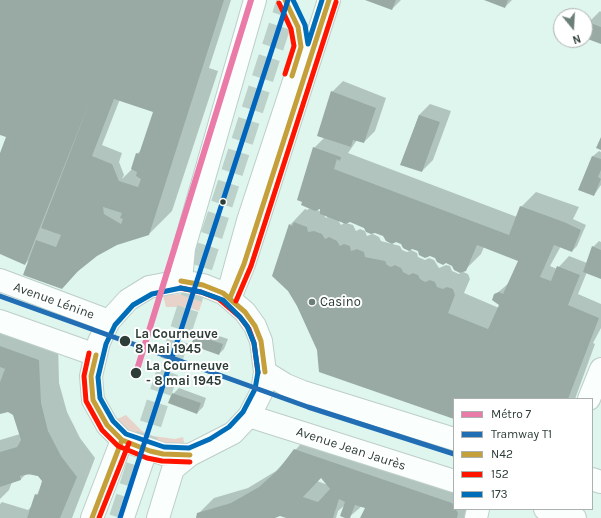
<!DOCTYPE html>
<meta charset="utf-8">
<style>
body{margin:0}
#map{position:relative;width:601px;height:518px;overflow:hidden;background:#dff6ee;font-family:Karla,sans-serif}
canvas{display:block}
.legend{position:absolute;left:453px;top:398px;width:140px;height:112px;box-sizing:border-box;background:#fff;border:1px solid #abb1af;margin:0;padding:5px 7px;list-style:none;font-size:12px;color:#2d3d38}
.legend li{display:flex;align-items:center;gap:8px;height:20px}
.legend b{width:20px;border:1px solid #abb1af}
.north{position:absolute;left:553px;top:8px;width:40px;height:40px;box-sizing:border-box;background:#fff;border:1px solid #abb1af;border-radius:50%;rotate:162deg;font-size:11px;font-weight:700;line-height:16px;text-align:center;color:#2d3d38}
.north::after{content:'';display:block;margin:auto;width:14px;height:18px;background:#6b7e78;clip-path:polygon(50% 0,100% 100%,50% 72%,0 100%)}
</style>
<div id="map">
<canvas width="601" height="518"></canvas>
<ul class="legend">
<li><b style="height:5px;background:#ea7ba8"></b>Métro 7</li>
<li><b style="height:5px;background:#216eb4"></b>Tramway T1</li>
<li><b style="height:5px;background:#c59f3a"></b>N42</li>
<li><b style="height:5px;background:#ff1400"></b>152</li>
<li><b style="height:5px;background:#006db8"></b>173</li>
</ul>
<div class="north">N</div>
</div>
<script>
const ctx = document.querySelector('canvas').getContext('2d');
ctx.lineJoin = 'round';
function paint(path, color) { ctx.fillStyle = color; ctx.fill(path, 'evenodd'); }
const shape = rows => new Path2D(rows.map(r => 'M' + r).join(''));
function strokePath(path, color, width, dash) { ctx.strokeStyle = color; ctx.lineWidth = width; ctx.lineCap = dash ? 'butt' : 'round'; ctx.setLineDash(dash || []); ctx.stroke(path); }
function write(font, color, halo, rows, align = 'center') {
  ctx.font = font + ' Karla,sans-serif'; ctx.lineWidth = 4; ctx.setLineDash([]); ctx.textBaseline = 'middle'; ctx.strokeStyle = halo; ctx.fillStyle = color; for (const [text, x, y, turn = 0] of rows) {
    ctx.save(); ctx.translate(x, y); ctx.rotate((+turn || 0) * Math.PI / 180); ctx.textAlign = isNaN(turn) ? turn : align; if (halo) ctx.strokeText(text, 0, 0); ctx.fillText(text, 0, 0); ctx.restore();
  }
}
const green = shape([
 [180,294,203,300,199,311,186,307,166,307,163,296],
 [126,415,142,431,153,436,175,439,183,437,185,448,138,441,115,420]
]);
const shadow = shape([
 [0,0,231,0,209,68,218,71,172,211,149,234,117,244,97,255,83,266,62,288,30,259,25,264,0,252,0,156,7,136,0,134],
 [120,99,155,111,142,149,137,154,132,169,122,179,124,175,119,162,122,153,102,145],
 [368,0,401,0,392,9],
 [486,0,512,0,505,7],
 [600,11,601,12,601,43,585,37,589,22],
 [343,81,386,98,375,131,364,142,357,140,348,153,517,217,521,207,536,192,579,207,573,219,586,225,577,246,572,251,561,246,550,266,557,269,569,256,587,263,593,247,599,241,601,242,601,278,587,272,578,294,601,304,601,328,593,343,595,344,575,399,454,399,454,418,318,350,298,306,290,225,305,209,307,210,310,208,314,148,325,137,332,92],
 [321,208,321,212,316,209],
 [323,214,329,216,326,218],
 [338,220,344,223,341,225],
 [350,221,365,227,367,231,372,234,367,236,365,231,360,229,356,231,353,225,346,223],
 [375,231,402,243,404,248,410,251,407,252,402,250,400,246,381,241,379,237,371,233],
 [484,247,520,260,510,282,495,295,501,305,499,308,464,293,470,279,468,274,461,271,465,270,481,254],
 [412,248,453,265,454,269,462,272,459,274,452,271,450,266,446,265,439,268,434,260,429,258,425,260,418,257,417,253,409,249],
 [430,104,451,111,433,160,422,171,402,164,419,115],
 [599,151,601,152,601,185,594,195,593,156],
 [0,321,58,342,59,383,67,412,80,438,95,458,72,518,0,518,0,504,2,502,28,510,32,506,43,481,38,476,26,474,21,479,12,482,9,490,0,499,0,440,20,434,13,414,8,411,0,413],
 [201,330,228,339,224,349,219,354,192,345,196,335],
 [179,388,206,398,203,407,197,413,173,394],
 [310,434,454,483,454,509,471,509,469,518,362,518,367,508,362,506,348,518,345,505,338,511,336,518,288,518,280,515,272,518,197,518,198,514,214,498,248,488,276,471],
 [321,477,328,485,317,481]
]);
const building = shape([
 [0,0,224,0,149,235,117,245,97,256,77,272,62,289,23,275,36,240,56,247,61,235,41,228,90,101,25,265,0,254,0,153,6,137,0,135],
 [114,99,153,112,139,154,136,153,131,169,137,172,136,176,141,179,138,187,119,181,112,164,92,156],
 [103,207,122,213,120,218,123,219,121,224,104,214],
 [365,0,396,0,392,10],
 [484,0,508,0,505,8],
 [588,22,601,27,601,44,585,38,585,30],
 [331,91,376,108,364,143,353,140,351,147,317,136],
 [419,115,440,122,422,172,400,165],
 [601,137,601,150,596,148],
 [313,147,341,157,340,161,337,159,334,169,509,235,520,206,564,222,581,230,572,252,554,245,540,277,551,281,557,266,580,275,568,305,599,318,568,399,454,399,454,419,319,372,317,350,297,306,288,291,272,276,289,224,292,226,294,222,307,227,308,232,314,231,322,234,325,239,329,237,337,241,340,246,344,244,350,246,351,251,357,249,364,252,365,257,385,261,387,265,391,267,395,265,401,268,403,272,409,275,413,273,418,275,420,279,425,282,430,280,435,282,437,287,443,289,447,287,453,289,455,295,448,313,488,329,499,305,492,300,494,294,499,292,503,294,518,261,477,245,466,271,460,273,454,270,452,266,446,263,443,265,437,262,435,258,430,256,425,258,419,255,418,251,412,249,409,251,403,248,401,244,396,242,392,244,386,241,383,236,375,233,371,234,366,232,364,228,350,222,346,224,320,214,320,209,315,211,301,205,302,202,297,200],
 [592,156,601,159,601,170,598,177,601,179,594,196,578,190],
 [592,246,601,250,601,279,583,272],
 [195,335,223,344,219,355,191,345],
 [0,346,39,360,41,403,48,431,61,456,77,477,60,518,27,518,35,494,38,495,42,481,38,476,30,474,20,476,21,480,0,487,0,452,17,447,21,440,13,415,8,412,0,414,0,382,5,369,0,367],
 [172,393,201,403,197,414,168,403],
 [294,449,452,503,458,513,457,518,360,518,365,508,355,505,350,518,345,518,340,516,345,502,339,499,333,518,286,518,280,516,275,518,196,518,197,513,231,503,259,487,279,469],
 [321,478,330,489,318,502,303,497]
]);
const primaryTunnel = shape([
 [120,518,288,0]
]);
const service = shape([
 [225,289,244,220,301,47,298,27,285,0],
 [127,518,150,451]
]);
const minor = shape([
 [589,399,601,369],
 [476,518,478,509]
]);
const primary = shape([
 [0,280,109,321],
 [181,281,203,285,223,293,245,312,255,326,261,341,265,372,262,391,257,401,249,416,233,433,190,455,163,454,122,440,107,425,93,400,91,376,99,342,109,321,128,300,149,287,181,281],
 [181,281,184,248,255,0],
 [230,298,244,264,329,0],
 [0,321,96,355],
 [265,372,286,385,303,392,454,439],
 [249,416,454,481],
 [592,479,601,482],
 [545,509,575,518],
 [92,518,122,440],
 [158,518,173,469,190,455]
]);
const bus1 = shape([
 [285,0,298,27,301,47,292,76],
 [181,281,203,285,223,293,245,312,255,326,261,341,265,372],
 [230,298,244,264,329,0],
 [96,355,91,376,93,400,107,425,122,440,150,451,163,454,190,455],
 [92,518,122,440]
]);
const bus2 = shape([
 [279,3,291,29,294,46,285,74],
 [180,288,201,292,219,299,240,317,249,329,254,343,258,373],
 [236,301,251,266,336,2],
 [89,353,84,376,86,401,102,430,118,446,147,458,162,461,190,462],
 [99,518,129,443]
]);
const bus3 = shape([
 [293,0,305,25,308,44,322,0],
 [181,288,201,292,223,300,240,317,247,326,254,343,258,372,255,389,243,412,229,427,210,439,189,448,164,447,126,434,113,421,100,398,98,377,106,344,115,325,133,305,152,294,181,288]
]);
const bus4 = shape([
 [120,518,288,0]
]);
const tram1 = shape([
 [0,296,308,407,454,454]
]);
const metro1 = shape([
 [136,373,251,0]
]);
const markers = [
 [223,202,3.5,"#2d3d38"],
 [312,302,4,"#6b7e78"],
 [125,341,6,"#2d3d38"],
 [136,373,6,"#2d3d38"]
];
const streetNames = [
 ["Avenue Lénine",54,301,20],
 ["Avenue Jean Jaurès",351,449,18]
];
const poiNames = [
 ["Casino",320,302]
];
const stopNames = [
 ["La Courneuve",135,334],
 ["8 Mai 1945",135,349],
 ["La Courneuve",146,366],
 ["- 8 mai 1945",146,381]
];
paint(green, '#e8d3ca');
paint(shadow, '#0003');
paint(building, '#99aaa4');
strokePath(primaryTunnel, '#bbd1ca', 22, [22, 11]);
strokePath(service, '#bdcec9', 16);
strokePath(minor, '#bdcec9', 24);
strokePath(primary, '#bdcec9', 24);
strokePath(service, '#fafefc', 14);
strokePath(minor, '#fafefc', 22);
strokePath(primary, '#fafefc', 22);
strokePath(bus1, '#c59f3a', 5);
strokePath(bus2, '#ff1400', 5);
strokePath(bus3, '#006db8', 5);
strokePath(bus4, '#0065bd', 5);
strokePath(tram1, '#216eb4', 5);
strokePath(metro1, '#ea7ba8', 6);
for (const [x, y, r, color] of markers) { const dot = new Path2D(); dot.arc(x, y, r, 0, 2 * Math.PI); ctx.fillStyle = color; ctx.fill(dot); strokePath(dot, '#fff', 1.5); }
write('13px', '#2d3d38', '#fff', streetNames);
write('13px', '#2d3d38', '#fff', poiNames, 'left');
write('bold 13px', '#2d3d38', '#fff', stopNames, 'left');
</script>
